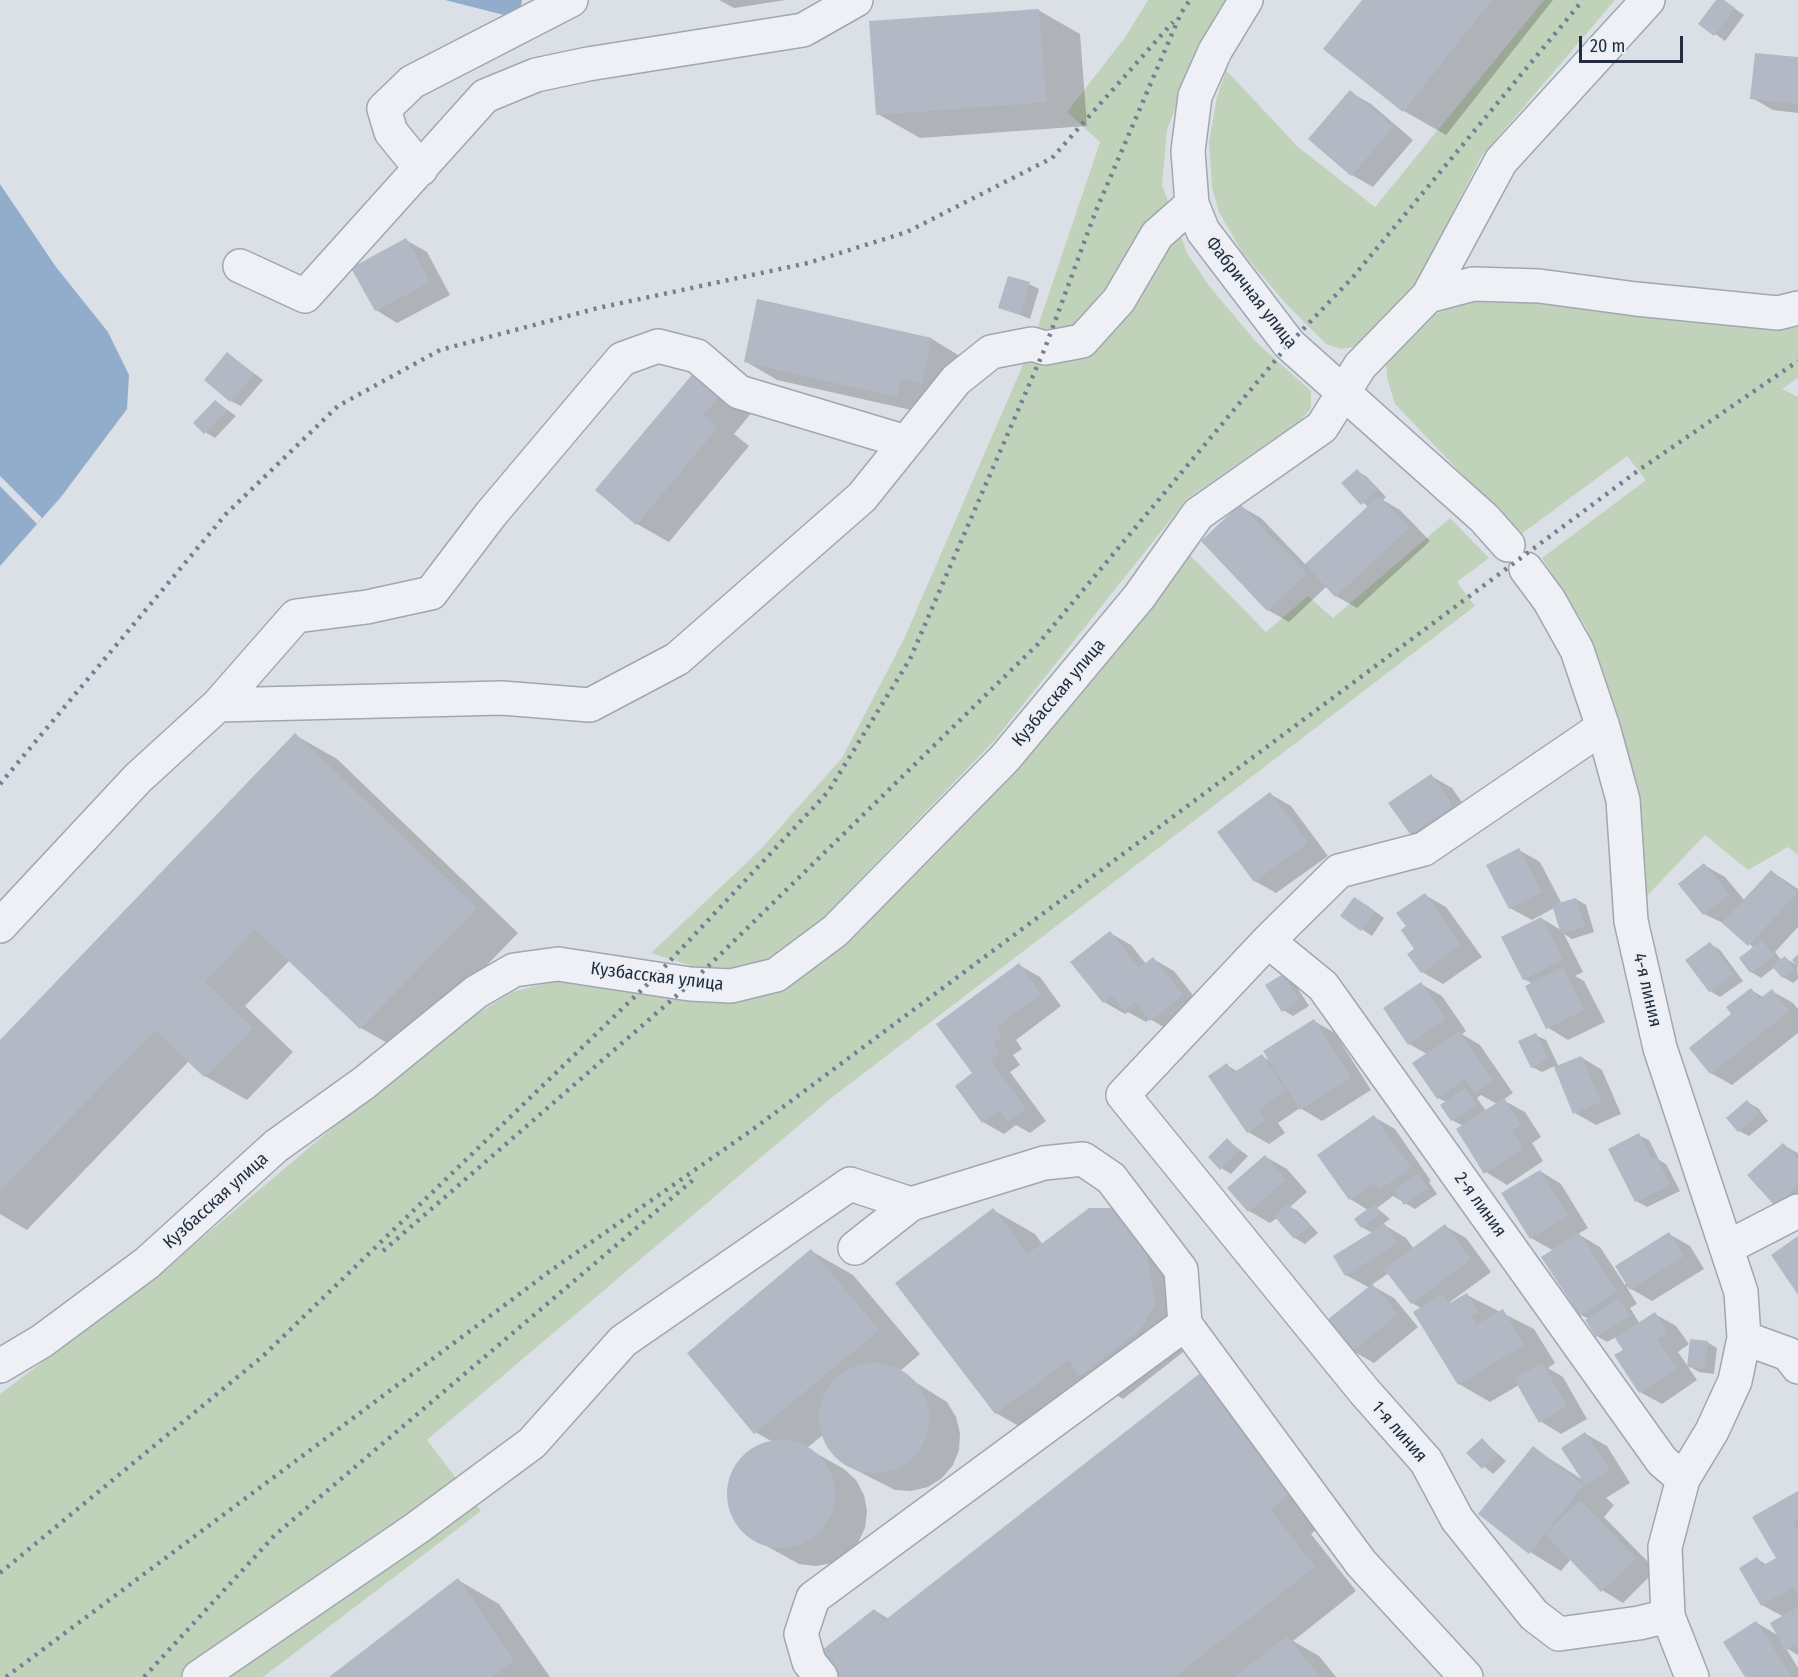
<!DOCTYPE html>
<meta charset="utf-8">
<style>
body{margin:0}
#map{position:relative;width:1798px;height:1677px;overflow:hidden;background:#dbe0e7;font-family:"Fira Sans Condensed",sans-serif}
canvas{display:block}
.scale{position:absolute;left:1579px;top:36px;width:104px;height:27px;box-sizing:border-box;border:3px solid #242d3e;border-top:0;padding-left:8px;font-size:18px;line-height:21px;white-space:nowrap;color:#242d3e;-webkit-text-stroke:4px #eaeff5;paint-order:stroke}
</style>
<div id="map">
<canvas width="1798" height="1677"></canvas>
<div class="scale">20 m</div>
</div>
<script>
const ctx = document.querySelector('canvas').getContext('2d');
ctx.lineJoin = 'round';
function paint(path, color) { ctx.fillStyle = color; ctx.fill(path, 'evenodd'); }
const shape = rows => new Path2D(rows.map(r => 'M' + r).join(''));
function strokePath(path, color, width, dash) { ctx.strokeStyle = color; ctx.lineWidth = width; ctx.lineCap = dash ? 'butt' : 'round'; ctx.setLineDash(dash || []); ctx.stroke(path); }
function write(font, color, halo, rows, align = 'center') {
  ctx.font = font + ' "Fira Sans Condensed",sans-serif'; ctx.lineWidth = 4.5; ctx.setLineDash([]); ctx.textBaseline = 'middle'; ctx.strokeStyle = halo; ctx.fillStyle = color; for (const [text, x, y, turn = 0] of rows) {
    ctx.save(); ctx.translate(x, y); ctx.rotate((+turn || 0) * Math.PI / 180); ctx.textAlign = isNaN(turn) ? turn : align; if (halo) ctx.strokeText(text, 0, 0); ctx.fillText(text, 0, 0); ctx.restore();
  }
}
const green = shape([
 [1148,0,1226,0,1193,61,1167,130,1162,185,1187,253,1210,287,1257,343,1311,391,1311,408,1301,420,1187,499,994,741,823,918,772,959,730,973,698,968,651,953,760,850,842,758,904,639,1032,344,1100,142,1067,112,1126,36],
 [1544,0,1615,0,1481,157,1407,302,1360,346,1341,349,1326,344,1287,305,1242,252,1219,212,1212,187,1209,142,1217,97,1226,70,1298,147,1375,207],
 [1472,300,1539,300,1798,321,1798,378,1782,389,1798,397,1798,855,1788,847,1748,870,1705,835,1642,901,1637,798,1587,629,1542,558,1646,480,1627,456,1520,535,1395,404,1387,378,1386,357,1427,317],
 [1450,518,1489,558,1457,582,1475,606,830,1099,427,1440,481,1511,263,1677,0,1677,0,1394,158,1275,443,1035,512,992,555,981,780,990,1188,553,1266,632,1308,596,1333,618]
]);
const water = shape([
 [445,0,522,0,521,6,504,15],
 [0,184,56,267,108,332,129,375,127,409,61,497,0,566]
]);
const pier = shape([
 [0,476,42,518,37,524,0,486]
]);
const shadow = shape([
 [719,0,786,0,734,8],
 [1364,0,1553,0,1446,135,1404,111,1325,49],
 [1717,0,1722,0,1744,15,1725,41,1700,23],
 [1038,10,1080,34,1087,126,920,138,878,114],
 [1798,59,1798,113,1773,110,1752,98],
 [1350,92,1371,104,1413,140,1373,187,1352,175,1310,139],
 [406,240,427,252,450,295,397,323,376,310],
 [1029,284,1039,289,1030,319,1000,307],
 [932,339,963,358,929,414,777,380,745,361],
 [228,354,263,380,241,406,231,401],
 [696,372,753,411,734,434,749,446,669,542,637,524,597,490],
 [215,401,236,416,215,438,205,432],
 [1357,471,1367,477,1386,497,1383,500,1400,510,1430,541,1357,608,1336,596,1327,586,1289,622,1268,610,1240,506,1261,518,1306,565,1368,507,1343,484],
 [295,735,337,759,518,933,403,1052,361,1028,290,960,245,1006,293,1052,247,1100,205,1076,189,1061,27,1230,0,1214,0,1042],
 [1431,776,1452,788,1473,818,1432,845,1411,833,1391,803],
 [1270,794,1291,806,1328,856,1276,893,1255,881,1219,832],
 [1519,850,1540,862,1562,904,1576,899,1586,905,1594,932,1572,939,1564,934,1583,972,1575,976,1584,981,1605,1022,1568,1040,1547,1027,1533,984,1524,979,1541,918,1561,930,1554,908,1532,920,1510,908],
 [1704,865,1725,877,1745,901,1771,871,1798,889,1798,927,1775,952,1782,961,1785,958,1797,965,1798,979,1793,983,1783,977,1775,967,1761,978,1751,972,1754,948,1727,925,1704,914,1680,884],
 [1425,895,1446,907,1482,957,1443,984,1422,972,1408,927],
 [1365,904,1384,918,1372,936,1342,916],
 [1110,933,1131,945,1146,964,1153,959,1174,971,1203,1008,1172,1032,1150,1019,1146,1022,1128,1012,1125,1014,1104,1002],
 [1710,944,1720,950,1743,981,1720,997,1710,991],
 [1019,965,1040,977,1061,1006,1016,1040,1022,1049,1013,1055,1020,1065,1010,1072,1046,1121,1030,1133,1016,1125,1004,1134,983,1122,974,1074],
 [1283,976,1293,981,1309,1006,1293,1016,1283,1010],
 [1421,984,1442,996,1466,1031,1462,1034,1480,1045,1513,1093,1503,1100,1525,1112,1541,1137,1532,1143,1543,1161,1507,1185,1486,1172,1463,1126,1452,1120,1446,1102,1438,1098,1427,1054,1409,1044],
 [1481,1095,1497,1104,1486,1111,1477,1098],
 [1751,990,1763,997,1772,991,1793,1003,1798,1009,1798,1033,1732,1085,1711,1073,1733,1015],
 [1314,1021,1335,1033,1371,1090,1322,1121,1300,1108,1278,1123,1285,1133,1269,1144,1248,1132,1227,1065,1238,1072,1262,1056,1272,1062],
 [1535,1035,1546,1040,1559,1067,1581,1057,1602,1070,1621,1114,1596,1125,1575,1113,1555,1066,1542,1072,1532,1067],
 [1747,1102,1758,1108,1768,1121,1749,1136,1739,1131],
 [1374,1117,1395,1129,1431,1181,1429,1182,1437,1194,1415,1209,1393,1196,1377,1208,1390,1219,1383,1224,1406,1238,1414,1249,1445,1226,1466,1238,1491,1272,1450,1302,1451,1304,1467,1295,1534,1329,1555,1363,1548,1368,1563,1377,1587,1419,1561,1434,1540,1421,1519,1385,1490,1402,1459,1384,1421,1308,1412,1303,1389,1273,1371,1285,1394,1298,1418,1327,1374,1363,1353,1351,1370,1288,1346,1275,1372,1233,1362,1227,1368,1210,1350,1199],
 [1638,1135,1649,1140,1659,1160,1666,1164,1680,1191,1647,1207,1636,1201],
 [1227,1140,1248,1156,1231,1174,1221,1168],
 [1783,1145,1798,1153,1798,1216,1776,1204],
 [1266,1157,1287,1169,1307,1192,1290,1207,1298,1211,1318,1233,1305,1244,1295,1238,1277,1218,1270,1223,1249,1211,1229,1188],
 [1540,1171,1561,1184,1588,1228,1578,1234,1600,1247,1625,1285,1669,1234,1690,1246,1704,1269,1652,1301,1626,1286,1637,1304,1630,1308,1640,1324,1655,1314,1676,1326,1689,1344,1678,1352,1697,1380,1662,1404,1640,1392,1625,1351,1616,1337,1607,1342,1597,1336,1589,1319,1581,1315,1554,1251,1531,1238],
 [993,1210,1035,1234,1043,1245,1157,1234,1196,1330,1182,1353,1123,1399,1104,1388,1038,1437,996,1413,897,1283],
 [811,1251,853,1275,920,1354,899,1372,947,1402,956,1417,960,1433,959,1450,953,1465,942,1478,928,1487,911,1491,895,1490,846,1465,833,1453,823,1435,807,1448,844,1469,856,1480,864,1495,867,1511,865,1528,858,1543,847,1555,832,1563,816,1566,799,1564,752,1538,739,1527,731,1512,728,1496,730,1480,737,1465,748,1453,773,1442,755,1432],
 [1707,1342,1717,1348,1714,1374,1699,1372,1689,1366],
 [1200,1376,1241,1400,1333,1516,1311,1534,1356,1591,1293,1641,1319,1656,1336,1677,835,1677,874,1610,889,1619],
 [1586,1434,1607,1446,1630,1483,1606,1498,1614,1505,1604,1517,1656,1570,1623,1603,1602,1590,1571,1559,1561,1571,1530,1552,1533,1448,1583,1480],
 [1482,1440,1506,1461,1493,1474,1468,1453],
 [1798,1492,1798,1655,1786,1648,1798,1668,1798,1677,1747,1677,1757,1623,1779,1636,1784,1617,1762,1605,1757,1559,1767,1565,1778,1558],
 [458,1580,499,1604,550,1677,332,1677]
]);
const building = shape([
 [1362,0,1492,0,1403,112,1323,49],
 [1716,0,1724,0,1735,8,1714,36,1698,24],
 [1039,9,1046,102,876,115,869,21],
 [1755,53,1798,57,1798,104,1750,99],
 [1350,90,1393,127,1351,176,1308,139],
 [406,238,430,282,375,311,351,268],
 [1008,276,1030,282,1020,315,998,308],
 [757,299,932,338,922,383,901,379,897,397,744,362],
 [227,352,254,374,230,402,204,380],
 [696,370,723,392,703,415,718,427,636,525,595,490],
 [215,400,227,410,204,434,193,423],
 [1357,469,1377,490,1361,505,1341,483],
 [1379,496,1409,528,1335,597,1305,564],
 [1240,504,1307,574,1267,611,1201,541],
 [295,733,477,908,360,1029,255,929,205,982,253,1028,204,1077,155,1030,0,1191,0,1040],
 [1431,774,1453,806,1410,834,1388,803],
 [1270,792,1308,843,1254,882,1217,832],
 [1519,848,1542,892,1509,909,1486,865],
 [1704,863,1729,894,1703,915,1678,884],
 [1771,870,1797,893,1748,946,1722,923],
 [1425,893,1461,945,1421,973,1407,954,1414,949,1401,930,1406,926,1396,913],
 [1354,897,1375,911,1361,931,1340,916],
 [1576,898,1585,926,1561,934,1552,905],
 [1541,917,1563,959,1523,980,1501,937],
 [1110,931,1139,968,1153,957,1183,995,1150,1021,1135,1002,1124,1011,1112,996,1103,1003,1070,962],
 [1762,940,1774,956,1750,973,1739,958],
 [1710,942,1734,974,1709,992,1685,960],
 [1798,954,1798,967,1792,960],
 [1785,956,1794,969,1782,978,1772,966],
 [1019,963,1041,994,996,1027,1002,1036,993,1042,1000,1053,990,1060,1026,1109,1008,1122,999,1110,982,1123,955,1086,972,1073,936,1024],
 [1563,967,1584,1010,1546,1029,1525,986],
 [1283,974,1299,1000,1282,1012,1265,985],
 [1421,982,1446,1019,1408,1045,1383,1008],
 [1751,988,1759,999,1772,989,1789,1011,1710,1074,1689,1048,1731,1014,1726,1007],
 [1314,1019,1351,1078,1300,1110,1263,1051],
 [1459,1031,1493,1080,1475,1093,1465,1079,1437,1099,1412,1063],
 [1536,1033,1548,1059,1531,1068,1518,1041],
 [1262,1054,1286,1091,1258,1110,1265,1120,1247,1133,1208,1076,1227,1063,1233,1073],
 [1581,1056,1601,1102,1573,1114,1554,1067],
 [1465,1088,1476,1104,1451,1121,1440,1105],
 [1504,1098,1521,1125,1512,1131,1523,1148,1484,1174,1456,1129],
 [1747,1100,1759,1114,1738,1132,1726,1118],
 [1374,1115,1411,1168,1379,1190,1374,1183,1349,1200,1317,1155],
 [1639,1133,1652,1159,1656,1157,1670,1185,1635,1202,1608,1149],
 [1227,1138,1239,1150,1220,1170,1208,1157],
 [1783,1143,1798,1159,1798,1185,1775,1206,1747,1175],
 [1265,1155,1286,1180,1248,1212,1227,1188],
 [1540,1170,1568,1216,1530,1239,1501,1193],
 [1418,1174,1428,1188,1404,1205,1394,1190],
 [1288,1204,1309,1226,1294,1239,1274,1216],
 [1374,1204,1381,1213,1361,1228,1354,1219],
 [993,1208,1028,1254,1089,1208,1115,1208,1146,1248,1155,1305,1140,1330,1080,1376,1069,1360,995,1414,895,1283],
 [1385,1224,1397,1243,1345,1276,1333,1256],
 [1445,1224,1471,1259,1411,1304,1384,1269],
 [1669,1232,1684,1256,1630,1290,1615,1266],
 [1579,1233,1617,1291,1580,1316,1541,1257],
 [1798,1236,1798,1295,1771,1255],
 [811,1249,879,1330,754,1434,687,1353],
 [1372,1284,1398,1314,1352,1352,1326,1321],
 [1467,1293,1479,1312,1471,1316,1476,1325,1503,1309,1524,1345,1458,1385,1413,1312,1442,1294,1448,1304],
 [1619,1299,1630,1316,1596,1337,1585,1320],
 [1655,1312,1668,1332,1657,1339,1677,1368,1639,1393,1614,1355,1623,1350,1615,1338],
 [1690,1339,1708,1341,1704,1369,1687,1367],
 [1542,1363,1567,1406,1539,1423,1514,1379],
 '819 1418a55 55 0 1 1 110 0a55 55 0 1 1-110 0Z',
 [1199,1374,1292,1492,1270,1509,1315,1567,1174,1677,833,1677,816,1655,874,1609,884,1621],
 [1585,1432,1610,1470,1586,1486,1561,1448],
 [1482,1438,1497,1454,1482,1469,1466,1453],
 '727 1494a54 54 0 1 1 108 0a54 54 0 1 1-108 0Z',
 [1533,1446,1583,1485,1529,1554,1478,1514],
 [1798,1491,1798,1519,1793,1522,1798,1530,1798,1596,1793,1587,1761,1606,1739,1568,1757,1557,1762,1566,1776,1558,1752,1517],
 [1580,1500,1636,1558,1601,1592,1545,1534],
 [458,1578,514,1660,492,1677,329,1677],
 [1798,1607,1798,1648,1796,1643,1785,1650,1770,1623],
 [1756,1621,1792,1677,1745,1677,1723,1642],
 [1287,1636,1320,1677,1235,1677]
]);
const minor = shape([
 [1246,0,1215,51,1195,96,1188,151,1192,204,1203,231,1289,344,1484,518,1508,545],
 [421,169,391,132,384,109,412,82,571,0],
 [240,266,305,296,485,96,536,75,588,64,803,30,856,0],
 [1428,296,1501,161,1648,0],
 [1526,569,1549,600,1577,650,1603,727,1623,800,1631,921,1660,1048,1741,1292,1744,1338,1735,1381,1712,1431,1683,1479,1665,1547,1668,1616,1692,1677],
 [218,705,502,698,590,705,677,659,862,497,956,380,991,352,1032,344,1045,348,1082,341,1119,300,1157,235,1192,204],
 [1603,727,1424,849,1339,871,1268,941,1123,1095,1364,1391,1426,1461,1457,1519,1534,1615,1559,1634,1639,1623,1668,1616],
 [0,926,138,778,218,705,296,616,367,607,431,593,491,514,622,359,658,346,697,356,739,392,906,442],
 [1268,941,1323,986,1662,1461,1683,1479],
 [1728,1247,1798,1211],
 [855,1248,911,1204,1044,1163,1083,1159,1111,1178,1181,1270,1185,1324],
 [1744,1338,1788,1354,1798,1367],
 [0,1366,42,1341,147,1263,276,1146,364,1083,476,992,514,970,558,964,690,984,731,986,776,975,835,931,1005,758,1139,597,1198,514,1322,427,1360,366,1428,296,1473,284,1539,286,1636,299,1778,313,1798,308],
 [199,1677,417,1528,532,1443,623,1341,850,1184,911,1204],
 [821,1677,809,1662,801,1634,813,1598,1185,1324,1361,1563,1466,1677]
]);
const rail = shape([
 [0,784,226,514,338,406,440,350,598,308,808,263,907,232,1052,158,1173,22],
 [383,1251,690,984,1038,644,1289,344,1353,277,1583,0],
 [0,1573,263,1356,654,978,828,792,910,659,1045,348,1095,213,1181,13,1190,0],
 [6,1677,553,1269,752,1130,1639,470,1798,361],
 [144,1677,275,1535,693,1180]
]);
const streetNames = [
 ["Фабричная улица",1251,293,52],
 ["Кузбасская улица",1059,693,-50],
 ["Кузбасская улица",657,977,7],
 ["4-я линия",1647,990,77],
 ["Кузбасская улица",216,1201,-42],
 ["2-я линия",1480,1205,54],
 ["1-я линия",1399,1432,49]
];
paint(green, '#c1d2bb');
paint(water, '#92adcb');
paint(pier, '#dbe0e7');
paint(shadow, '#0003');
paint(building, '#b2b9c4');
strokePath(minor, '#a0a7b1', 36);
strokePath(minor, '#eef0f5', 33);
strokePath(rail, '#737f92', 4.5, [3, 6]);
write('18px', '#242d3e', '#eaeff5', streetNames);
</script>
